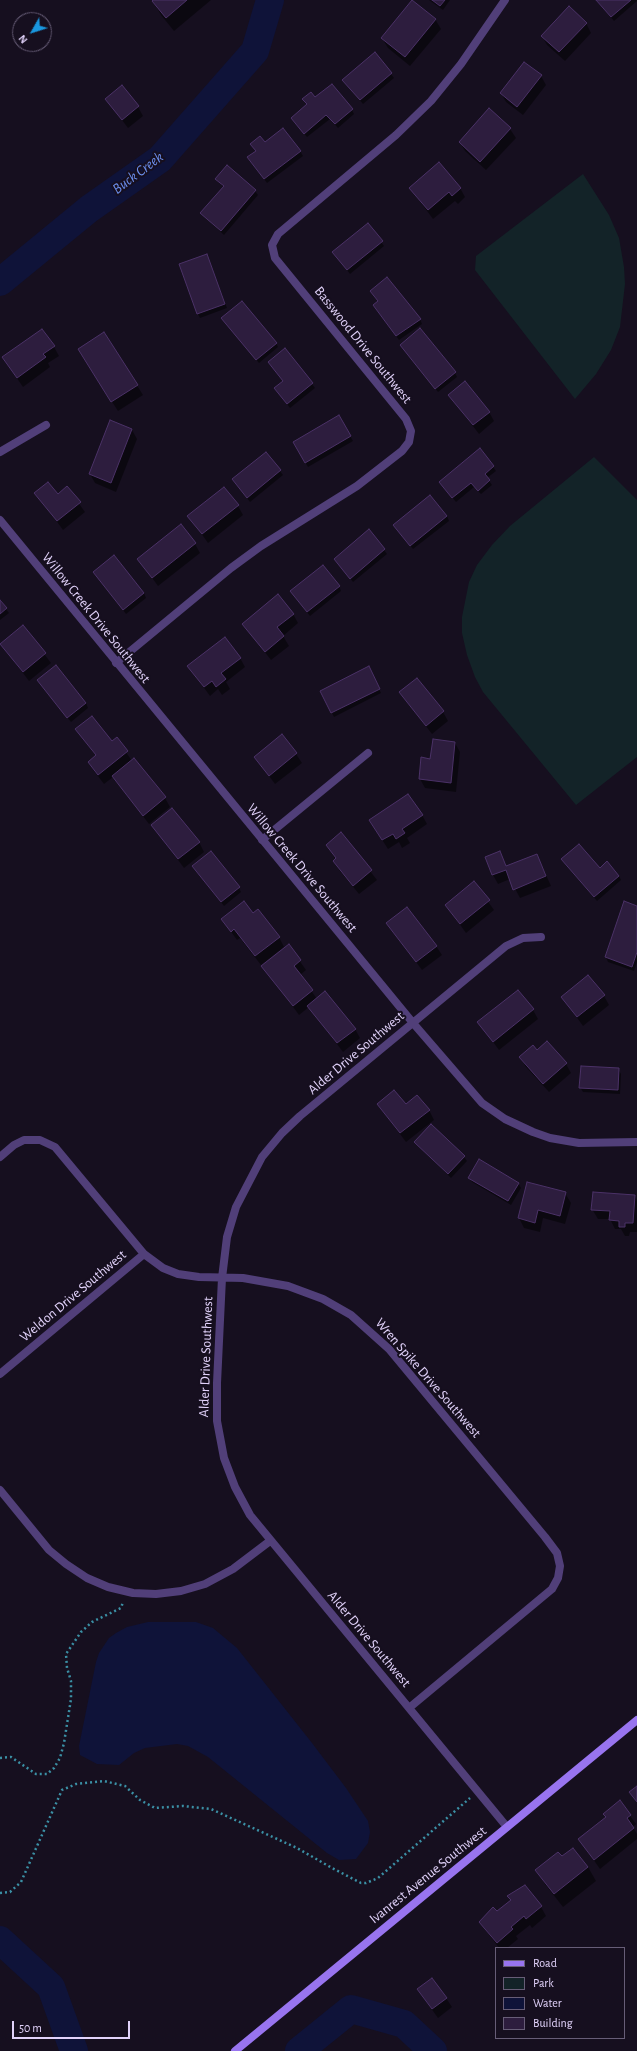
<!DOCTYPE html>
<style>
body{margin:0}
#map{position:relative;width:637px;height:2051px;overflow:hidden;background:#160f1f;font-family:"Alegreya Sans",sans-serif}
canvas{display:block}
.legend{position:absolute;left:495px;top:1947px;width:130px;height:92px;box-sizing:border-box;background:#160f1f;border:1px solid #675d77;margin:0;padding:5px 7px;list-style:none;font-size:12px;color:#e1d2fa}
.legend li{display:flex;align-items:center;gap:8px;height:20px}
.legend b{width:20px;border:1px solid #675d77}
.north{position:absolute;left:12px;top:12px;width:40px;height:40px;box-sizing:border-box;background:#160f1f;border:1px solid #675d77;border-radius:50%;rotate:231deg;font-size:11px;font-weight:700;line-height:16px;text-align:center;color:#e1d2fa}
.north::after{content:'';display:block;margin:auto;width:14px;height:18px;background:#1997df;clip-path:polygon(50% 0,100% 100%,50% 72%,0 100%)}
.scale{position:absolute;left:12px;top:2021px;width:118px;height:18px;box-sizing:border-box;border:2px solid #e1d2fa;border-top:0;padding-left:5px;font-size:12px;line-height:14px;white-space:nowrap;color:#e1d2fa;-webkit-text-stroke:3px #160f1f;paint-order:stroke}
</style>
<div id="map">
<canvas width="637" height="2051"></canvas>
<ul class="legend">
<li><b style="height:5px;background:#9874ef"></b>Road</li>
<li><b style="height:11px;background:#132328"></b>Park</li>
<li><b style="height:11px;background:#0f1339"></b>Water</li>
<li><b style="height:11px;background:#2d1d3e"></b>Building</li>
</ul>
<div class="north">N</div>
<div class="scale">50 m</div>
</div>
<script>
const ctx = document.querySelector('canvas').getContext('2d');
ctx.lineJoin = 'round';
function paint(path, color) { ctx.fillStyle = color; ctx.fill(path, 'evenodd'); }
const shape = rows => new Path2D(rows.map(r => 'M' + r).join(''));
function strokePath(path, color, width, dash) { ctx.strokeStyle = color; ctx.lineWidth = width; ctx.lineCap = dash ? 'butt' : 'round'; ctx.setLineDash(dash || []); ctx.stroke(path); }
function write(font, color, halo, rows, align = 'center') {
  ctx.font = font + ' "Alegreya Sans",sans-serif'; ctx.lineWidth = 4; ctx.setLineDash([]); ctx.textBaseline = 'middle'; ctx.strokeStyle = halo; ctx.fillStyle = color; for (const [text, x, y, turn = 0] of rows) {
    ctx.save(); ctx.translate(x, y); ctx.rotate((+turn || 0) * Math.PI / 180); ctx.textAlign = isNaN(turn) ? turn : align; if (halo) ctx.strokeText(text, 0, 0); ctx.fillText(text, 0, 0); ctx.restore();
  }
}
const green = shape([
 [583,174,609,215,619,238,624,267,625,284,620,327,611,350,596,374,575,399,475,270,476,256],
 [594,457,637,500,637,757,576,805,483,692,475,677,467,655,462,633,462,617,469,582,477,565,492,545,510,526]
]);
const water = shape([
 [148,1622,196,1622,213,1628,237,1648,312,1743,346,1788,368,1821,370,1832,368,1843,356,1859,339,1860,327,1853,208,1757,188,1746,177,1744,145,1748,134,1753,119,1765,97,1764,80,1755,79,1746,96,1662,99,1653,109,1638,116,1633,127,1627]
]);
const shadow = shape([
 [155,0,211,0,174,31,161,15,153,1],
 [429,0,450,0,443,10],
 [596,0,637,0,637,1,614,21],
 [435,19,441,29,410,66,388,48,382,38],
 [586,23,591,33,565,61,547,45,542,36],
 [375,54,394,78,363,104,346,84],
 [541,76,546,85,523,115,506,102,501,93],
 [106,99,138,107,143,116,128,128],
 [304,99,315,99,352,110,354,114,338,128,330,119,307,137,294,122,307,105],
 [489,110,510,129,516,138,486,170,465,151,460,142],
 [264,144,300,151,303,156,267,183,251,162],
 [216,179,255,191,258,195,224,235,202,214,224,187],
 [410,188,460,188,465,197,458,204,455,201,433,219],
 [368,224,384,246,350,274,336,256],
 [207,255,227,308,200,318,198,314],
 [371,292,420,319,422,324,399,340,377,310,378,302],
 [225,323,276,343,278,347,259,363],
 [104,333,143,395,118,411,84,358],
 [401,345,455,373,457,377,438,392],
 [54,347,59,356,48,363,50,367,23,387,3,358],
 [285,349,315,388,290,408,278,392,283,381,269,362],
 [449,395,489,412,494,421,479,434],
 [339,417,353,441,308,467,294,443],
 [111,422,132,430,137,439,116,492,95,483,90,474],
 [266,453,283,475,250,502,236,484],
 [493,467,496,471,487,478,492,485,481,494,474,487,456,502,443,486],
 [67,487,85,512,63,530,36,493,57,495],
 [238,506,243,515,208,543,189,516],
 [447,516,449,521,413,549,397,529],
 [369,531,387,554,353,582,335,559],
 [195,544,200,553,158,586,139,560],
 [94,573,144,593,146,598,126,614],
 [339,586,341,591,310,616,294,596],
 [0,601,9,613,0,620],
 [293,614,298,623,283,636,289,646,271,660,243,624],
 [23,626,51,663,29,681,1,644],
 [240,658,245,667,226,682,230,689,222,695,218,689,210,696,188,666],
 [371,672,381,693,334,717,321,691],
 [41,685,86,703,88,708,71,722],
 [400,693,443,712,448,721,432,734],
 [77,730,112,742,117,739,132,761,134,760,165,798,170,807,149,824,113,777,104,784,94,771,89,762,96,756],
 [455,743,460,752,456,792,425,788,420,779],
 [296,754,302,763,275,784,255,757],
 [422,815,427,824,407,838,410,843,402,848,399,842,388,849,370,821],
 [152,825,199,842,204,852,184,868],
 [341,834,377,880,359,894,340,871,334,861,336,860,327,845],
 [500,853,507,867,537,855,551,886,520,898,510,879,498,884,493,875,486,858],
 [565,864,599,869,619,876,621,880,597,901],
 [193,867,239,888,241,892,224,906],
 [474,882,494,910,466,933,446,905],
 [625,903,637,907,637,962,634,971,608,962,606,957],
 [253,914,279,937,284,947,261,965,240,938,237,940,222,919],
 [387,923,436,946,442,955,422,970],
 [289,946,306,970,300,975,317,999,355,1029,360,1038,343,1052,309,1007,299,1015,263,966],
 [604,996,609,1005,583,1026,562,997],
 [533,1010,538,1019,499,1050,479,1023],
 [537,1051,566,1064,571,1073,549,1092,526,1067,520,1057],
 [618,1069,621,1074,620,1094,583,1092,580,1087],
 [378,1105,406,1106,429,1110,434,1120,406,1142],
 [415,1142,464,1157,467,1161,451,1178],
 [469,1178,518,1183,521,1188,511,1205,472,1182],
 [528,1183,565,1193,571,1203,565,1224,543,1218,540,1232,524,1228,519,1218],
 [635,1196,637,1201,637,1232,630,1232,629,1236,625,1236,621,1229,615,1229,610,1219,598,1219,592,1209],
 [620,1802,636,1824,633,1827,637,1834,637,1839,600,1869,579,1839,607,1817],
 [562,1858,588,1867,596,1881,563,1907,545,1884,537,1870],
 [508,1896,541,1907,546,1916,532,1928,530,1925,516,1936,518,1939,507,1948,499,1948,480,1922,497,1913,511,1901],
 [418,1990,446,1998,452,2007,438,2018]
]);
const river = shape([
 [0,282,89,209,160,159,255,51,270,0],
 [0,1940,51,1987,74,2051],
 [299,2051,351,2009,404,2024,433,2051]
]);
const building = shape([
 [153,0,187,0,166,18,152,1,153,0],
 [412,0,436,19,405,57,381,38,412,0],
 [432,0,445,0,440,6,432,0],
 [596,0,631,0,611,17,596,0],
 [569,6,587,23,559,52,541,36,569,6],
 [375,52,392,73,360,100,342,80,375,52],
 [524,62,542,75,517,107,500,93,524,62],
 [332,84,353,109,335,124,326,115,304,134,291,118,307,104,302,99,311,92,315,97,332,84],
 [122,85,139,106,122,120,105,99,122,85],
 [489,108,511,128,480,162,459,142,489,108],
 [283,128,301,151,264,179,247,157,256,151,250,144,260,136,265,142,283,128],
 [439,162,461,188,452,196,449,192,428,210,409,188,439,162],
 [227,165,256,190,221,231,200,213,224,186,215,179,227,165],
 [368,223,383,241,347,270,332,252,368,223],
 [207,254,225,304,197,314,179,264,207,254],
 [387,277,421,319,396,336,373,305,378,301,370,291,387,277],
 [242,301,277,343,256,360,221,318,242,301],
 [420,328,456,372,435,389,400,345,420,328],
 [42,329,55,346,43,354,46,357,17,378,2,357,42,329],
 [104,332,138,385,111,402,78,349,104,332],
 [285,348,313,383,287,404,274,388,283,381,268,362,285,348],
 [465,381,490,412,473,425,448,395,465,381],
 [339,415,351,436,305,463,293,442,339,415],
 [110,420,132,429,111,483,89,474,110,420],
 [480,448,494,466,485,474,490,480,478,491,471,483,452,498,439,482,480,448],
 [266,452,281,470,247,498,232,479,266,452],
 [48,482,58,494,67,486,81,502,57,521,34,493,48,482],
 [224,487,239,505,202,534,187,516,224,487],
 [430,495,447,516,410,546,393,525,430,495],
 [181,524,196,543,152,578,137,559,181,524],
 [369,529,385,549,350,579,334,559,369,529],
 [114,555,144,593,123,610,93,572,114,555],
 [323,565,340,586,307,612,290,591,323,565],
 [278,594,294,614,277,627,284,636,265,652,242,624,278,594],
 [0,600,7,608,0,614,0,600],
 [23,625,46,653,23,672,0,644,23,625],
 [225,637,241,658,221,673,226,679,216,687,212,681,204,687,187,666,225,637],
 [56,665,86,703,67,718,37,680,56,665],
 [369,666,380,689,331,713,320,691,369,666],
 [417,678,444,711,426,726,399,692,417,678],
 [92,716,112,741,117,737,128,751,98,775,88,762,96,755,75,729,92,716],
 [282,734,297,753,269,776,254,757,282,734],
 [433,739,455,742,451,783,419,779,421,757,430,759,433,739],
 [134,758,166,797,143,816,112,776,134,758],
 [408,794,423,815,402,829,405,833,396,839,393,834,382,840,369,820,408,794],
 [172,808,200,842,178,859,151,825,172,808],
 [341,832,372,870,353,886,333,861,336,858,326,845,341,832],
 [579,844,600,868,607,861,619,876,594,897,561,859,579,844],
 [211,851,240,887,221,902,192,866,211,851],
 [500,851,506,866,537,854,546,876,513,890,506,870,492,875,485,857,500,851],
 [474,881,490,900,460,924,445,905,474,881],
 [244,901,253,913,258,909,280,937,255,956,234,929,231,932,221,919,244,901],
 [624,901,637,906,637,952,632,967,605,957,624,901],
 [407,907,437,946,416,962,386,923,407,907],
 [289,944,301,960,294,966,313,990,293,1006,261,966,289,944],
 [588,975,605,995,577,1017,561,997,588,975],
 [518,990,534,1009,493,1042,477,1022,518,990],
 [325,991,356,1029,337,1043,307,1006,325,991],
 [547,1041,567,1063,543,1084,519,1057,533,1045,537,1050,547,1041],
 [581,1066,619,1068,618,1090,579,1088,581,1066],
 [394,1090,406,1104,417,1095,430,1110,400,1133,377,1104,394,1090],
 [431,1124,465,1156,448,1174,414,1142,431,1124],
 [479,1159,519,1183,508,1201,468,1178,479,1159],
 [527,1182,566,1192,560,1216,538,1210,535,1223,518,1218,527,1182],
 [593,1192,635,1195,633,1223,625,1223,625,1227,619,1227,619,1221,609,1220,610,1211,591,1210,593,1192],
 [637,1786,637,1802,629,1792,637,1786],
 [620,1800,631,1815,627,1818,634,1828,594,1860,578,1839,606,1817,603,1814,620,1800],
 [573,1848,588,1867,554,1894,535,1870,558,1852,562,1856,573,1848],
 [525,1885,542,1906,526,1919,524,1916,511,1927,513,1929,497,1943,479,1922,493,1907,497,1911,511,1900,507,1896,525,1885],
 [432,1978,447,1998,432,2009,417,1989,432,1978]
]);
const path = shape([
 [0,1758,11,1757,36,1774,47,1774,54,1768,60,1758,64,1743,71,1699,71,1681,67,1668,66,1654,81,1632,92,1622,121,1608,123,1602],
 [0,1893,10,1892,21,1882,62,1790,76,1784,104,1781,125,1786,140,1800,155,1808,183,1806,211,1809,297,1848,332,1868,361,1883,366,1883,378,1878,470,1798]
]);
const street = shape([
 [0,452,46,425],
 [0,520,413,1023,482,1103,505,1119,533,1132,550,1138,579,1143,637,1142],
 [116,663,231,568,261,546,357,486,402,451,409,442,411,431,406,419,275,258,272,245,278,234,396,135,431,101,461,64,505,0],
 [262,840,368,753],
 [0,1157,14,1145,24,1140,40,1140,55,1147,144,1254,163,1268,178,1274,199,1277,243,1278,288,1286,323,1299,351,1315,389,1349,545,1537,557,1553,560,1566,558,1578,552,1589,409,1708],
 [0,1374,144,1254],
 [0,1490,49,1550,66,1564,87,1578,108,1587,133,1593,156,1594,181,1591,205,1584,233,1569,270,1541],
 [507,1827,250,1515,235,1487,224,1458,217,1421,217,1383,222,1278,227,1237,236,1207,262,1157,282,1133,300,1116,506,946,523,938,541,937]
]);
const secondary = shape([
 [235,2051,637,1720]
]);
const streetNames = [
 ["Basswood Drive Southwest",363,345,51],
 ["Willow Creek Drive Southwest",96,618,51],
 ["Willow Creek Drive Southwest",302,868,50],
 ["Alder Drive Southwest",356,1053,-40],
 ["Weldon Drive Southwest",73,1296,-40],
 ["Alder Drive Southwest",206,1357,-88],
 ["Wren Spike Drive Southwest",428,1378,49],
 ["Alder Drive Southwest",369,1639,50],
 ["Ivanrest Avenue Southwest",428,1875,-39]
];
const waterNames = [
 ["Buck Creek",138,173,-37]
];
paint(green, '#132328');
paint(water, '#0f1339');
paint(shadow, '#0007');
strokePath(river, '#0f1339', 28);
paint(building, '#2d1d3e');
strokePath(building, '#4b3267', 1);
strokePath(path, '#3b90a5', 2.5, [2, 3]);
strokePath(street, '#513f79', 8);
strokePath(secondary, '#9874ef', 8);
write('14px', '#e1d2fa', '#160f1f', streetNames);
write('italic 15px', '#6c8fee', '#160f1f', waterNames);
</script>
